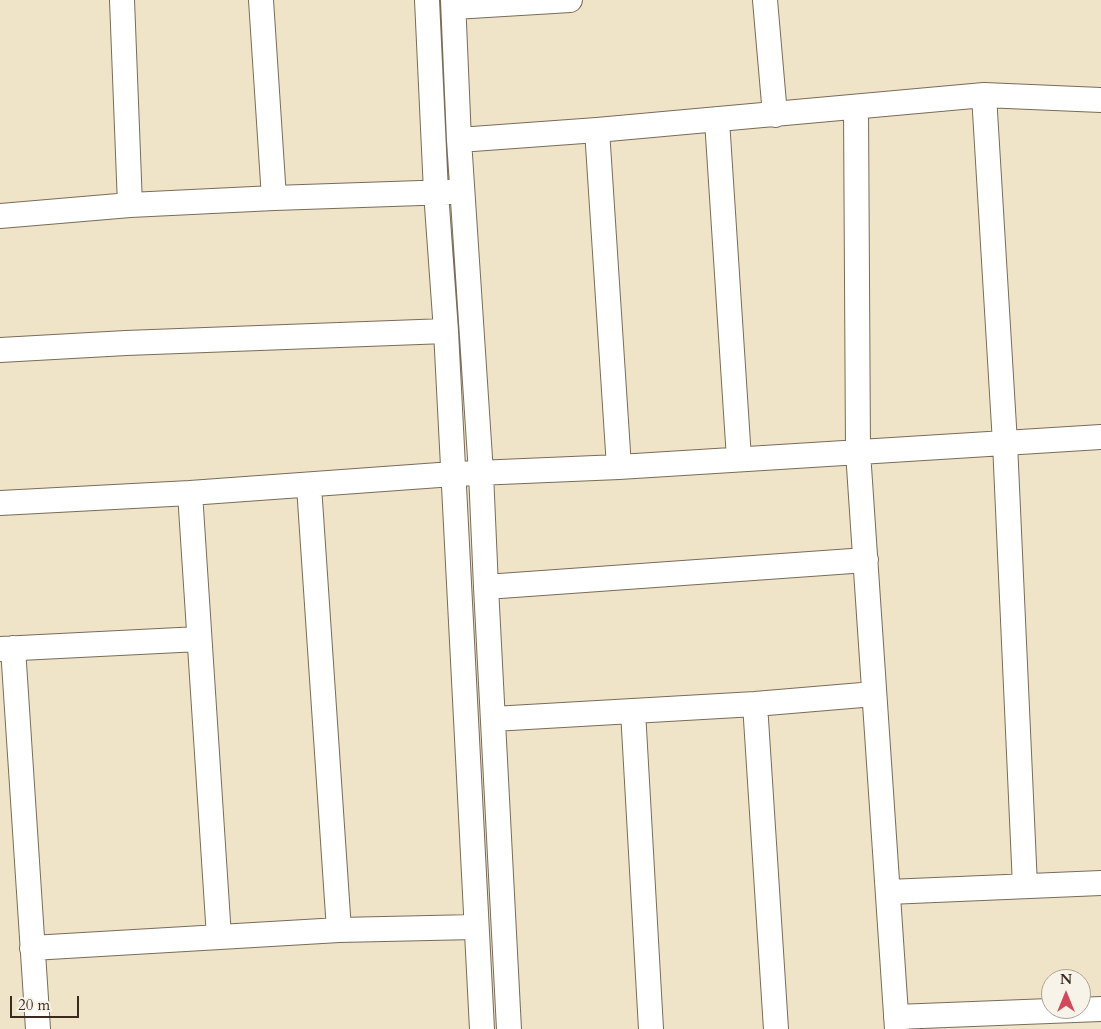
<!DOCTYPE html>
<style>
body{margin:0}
#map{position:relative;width:1101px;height:1029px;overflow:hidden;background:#efe4c7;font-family:Cardo,serif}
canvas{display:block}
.north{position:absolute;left:1041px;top:969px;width:50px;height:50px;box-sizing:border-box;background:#f7f3e8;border:1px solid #aca397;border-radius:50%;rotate:0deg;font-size:14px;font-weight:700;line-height:20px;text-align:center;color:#3b2a1e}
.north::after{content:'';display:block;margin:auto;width:18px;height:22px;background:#d1495b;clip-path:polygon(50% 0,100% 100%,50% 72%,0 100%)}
.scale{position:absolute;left:10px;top:996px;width:69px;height:22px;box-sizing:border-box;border:2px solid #3b2a1e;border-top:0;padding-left:6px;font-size:15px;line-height:18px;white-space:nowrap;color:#3b2a1e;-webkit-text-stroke:4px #f7f3e8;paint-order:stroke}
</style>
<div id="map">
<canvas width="1101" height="1029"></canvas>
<div class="north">N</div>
<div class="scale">20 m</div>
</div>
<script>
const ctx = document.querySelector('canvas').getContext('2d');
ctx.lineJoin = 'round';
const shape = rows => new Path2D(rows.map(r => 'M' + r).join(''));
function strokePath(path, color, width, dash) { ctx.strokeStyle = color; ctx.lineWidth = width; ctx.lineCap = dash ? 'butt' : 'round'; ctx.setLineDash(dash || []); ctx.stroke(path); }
const minor = shape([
 [122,0,130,205],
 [261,0,274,198],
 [427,0,436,192,446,331,482,1029],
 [453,0,459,140,481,473,486,587,509,1029],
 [765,0,775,115],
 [454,7,570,0],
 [984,95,1005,443,1025,886],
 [856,108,858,452,897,1029],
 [717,120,739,459],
 [597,130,619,467],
 [459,140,597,130,984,95,1101,100],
 [0,216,130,205,274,198,450,192],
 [0,350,126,343,446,331],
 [309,486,339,930],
 [190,493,219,937],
 [0,503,190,493,453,474,619,467,1101,437],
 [486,587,866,560],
 [13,648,38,1029],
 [0,649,199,639],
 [755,704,776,1029],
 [633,711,651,1029],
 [493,719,755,704,874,694],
 [888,892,1101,883],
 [32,948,339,930,475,927],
 [896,1017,1101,1009]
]);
strokePath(minor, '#7a6b59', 26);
strokePath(minor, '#fff', 24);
</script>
